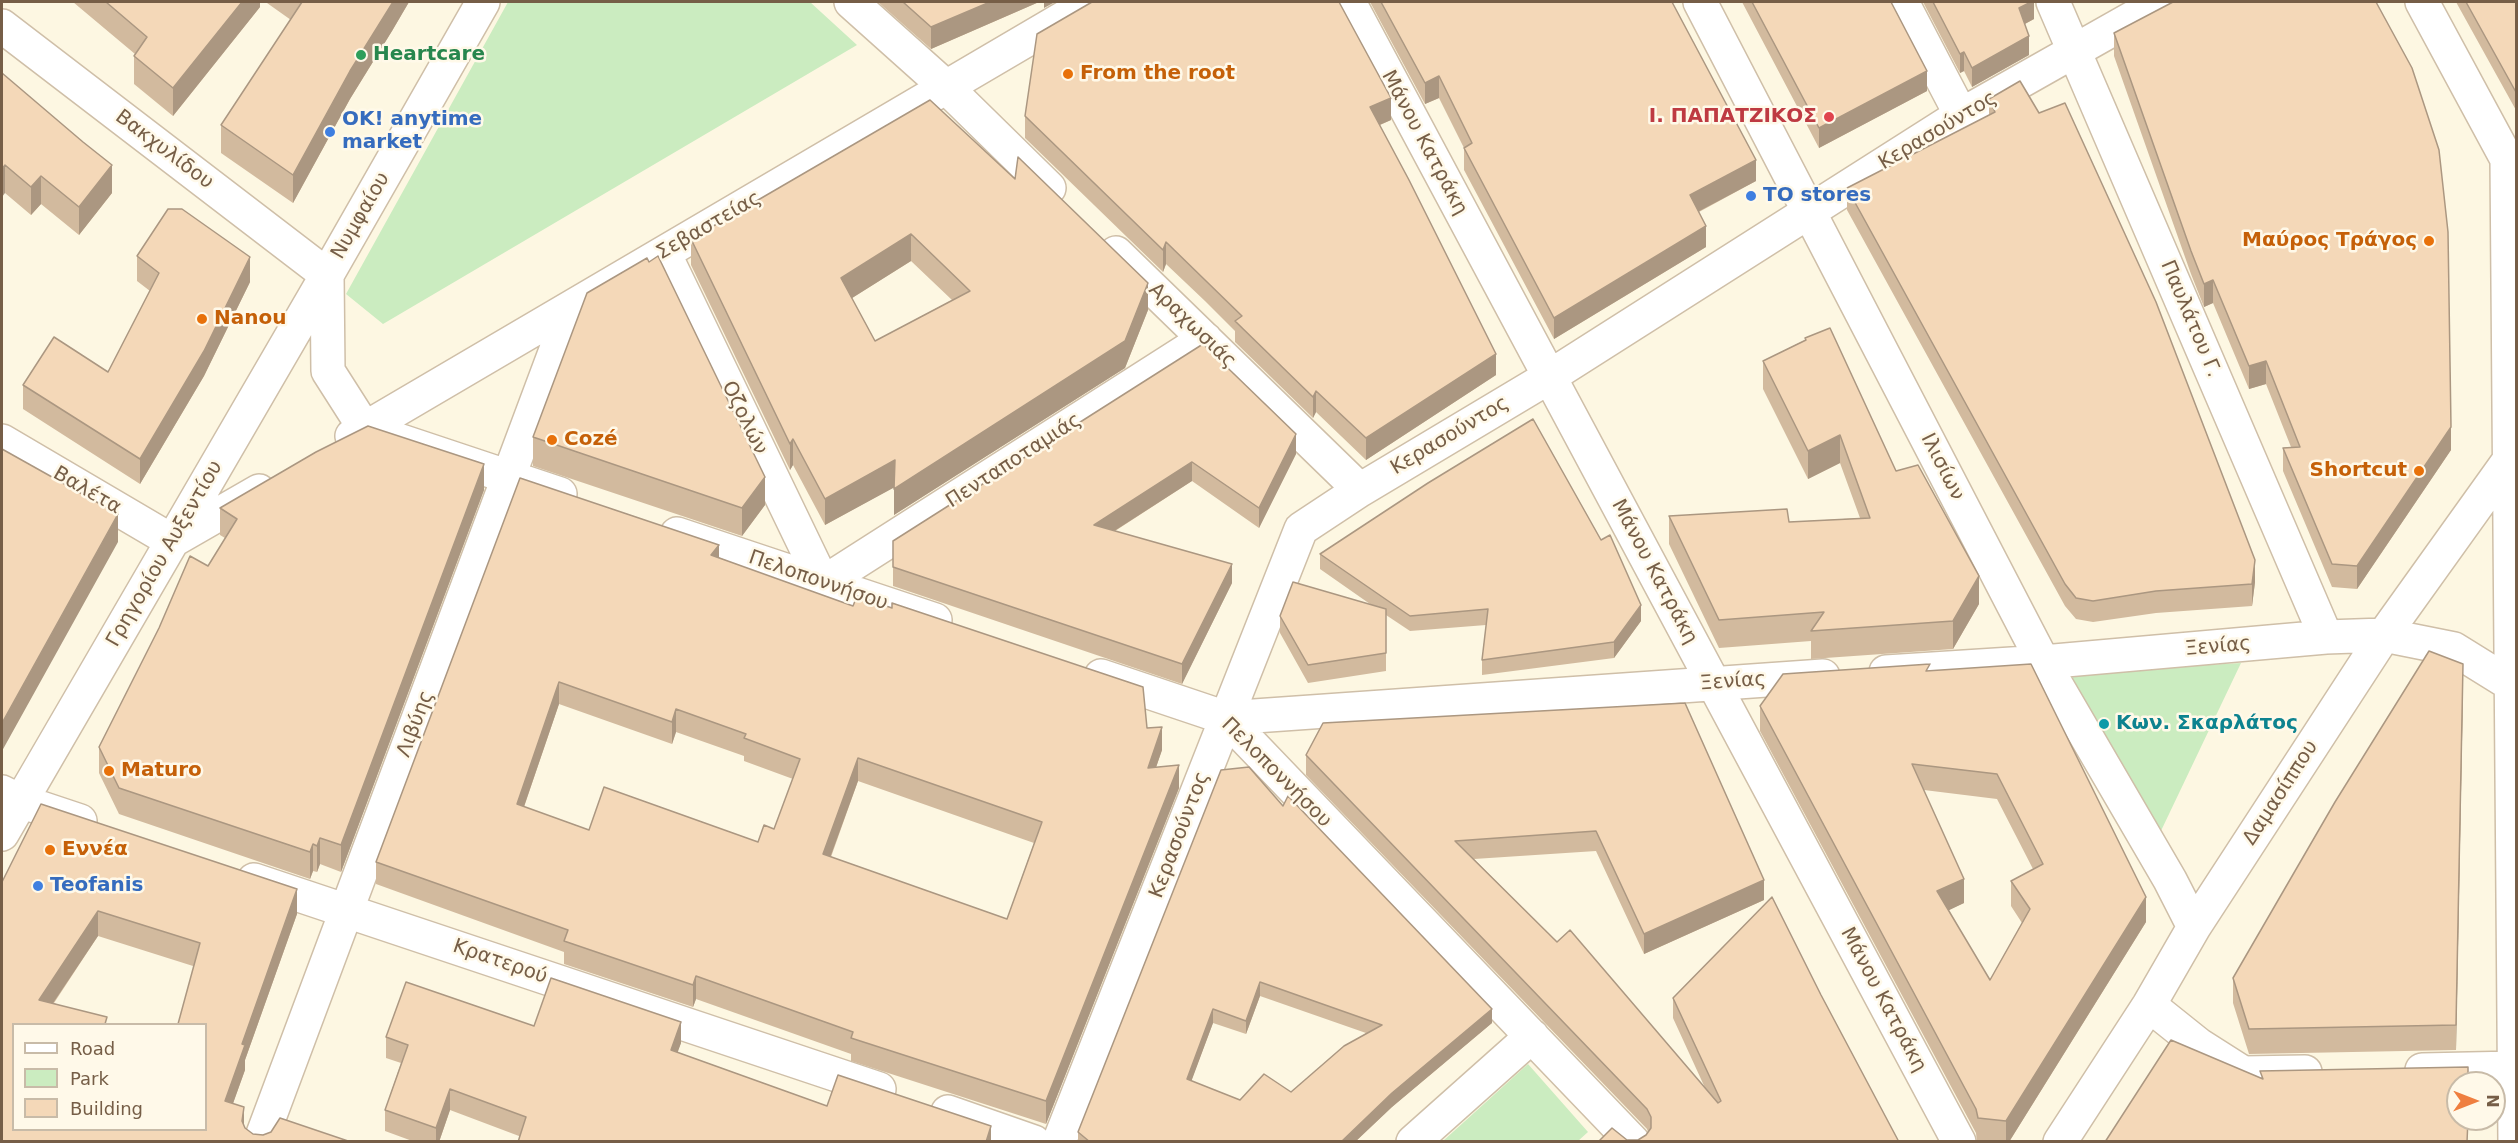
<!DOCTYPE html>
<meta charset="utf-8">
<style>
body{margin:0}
#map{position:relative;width:2518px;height:1143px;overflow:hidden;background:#fdf7e2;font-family:"DejaVu Sans",sans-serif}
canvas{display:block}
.frame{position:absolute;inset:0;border:3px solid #765e47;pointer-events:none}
.legend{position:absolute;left:12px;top:1023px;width:195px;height:108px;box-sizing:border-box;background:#fff9e9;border:2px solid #c8bba8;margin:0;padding:8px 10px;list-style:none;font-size:18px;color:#765e47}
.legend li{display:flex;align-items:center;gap:12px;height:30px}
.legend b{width:30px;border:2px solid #c8bba8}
.north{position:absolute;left:2446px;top:1071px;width:60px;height:60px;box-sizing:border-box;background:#fff9e9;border:2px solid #c8bba8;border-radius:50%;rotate:90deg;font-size:16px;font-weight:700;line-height:24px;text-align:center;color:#765e47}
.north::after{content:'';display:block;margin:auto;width:21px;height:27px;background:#ef7f40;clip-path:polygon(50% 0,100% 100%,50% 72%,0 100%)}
</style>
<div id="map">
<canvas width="2518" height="1143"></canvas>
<div class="frame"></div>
<ul class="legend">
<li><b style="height:8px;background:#fff"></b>Road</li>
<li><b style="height:16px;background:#cbecc0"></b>Park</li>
<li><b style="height:16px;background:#f4d8b8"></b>Building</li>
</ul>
<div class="north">N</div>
</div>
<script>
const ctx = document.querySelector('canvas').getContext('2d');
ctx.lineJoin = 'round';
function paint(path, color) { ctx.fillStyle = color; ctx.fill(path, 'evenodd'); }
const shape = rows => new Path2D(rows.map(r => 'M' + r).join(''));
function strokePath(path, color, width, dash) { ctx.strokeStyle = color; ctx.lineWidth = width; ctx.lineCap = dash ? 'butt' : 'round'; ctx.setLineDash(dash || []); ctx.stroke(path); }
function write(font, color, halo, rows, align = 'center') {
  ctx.font = font + ' "DejaVu Sans",sans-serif'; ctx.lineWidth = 5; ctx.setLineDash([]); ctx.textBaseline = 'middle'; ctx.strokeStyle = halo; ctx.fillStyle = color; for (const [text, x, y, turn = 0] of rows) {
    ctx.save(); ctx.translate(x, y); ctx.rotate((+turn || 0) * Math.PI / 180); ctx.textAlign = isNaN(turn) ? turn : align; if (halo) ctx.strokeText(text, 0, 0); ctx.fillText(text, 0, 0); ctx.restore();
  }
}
const green = shape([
 [508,2,810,2,857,45,383,324,346,294],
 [2241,663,2159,835,2070,673],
 [1528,1064,1588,1132,1578,1141,1443,1141]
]);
const minor = shape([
 [851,2,946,87,1049,188],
 [1349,2,1959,1142],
 [1700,2,2043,662,2170,880,2194,927],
 [1902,2,1961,115],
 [2053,2,2326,637],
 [2422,2,2516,176],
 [2,26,327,275],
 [2507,159,2515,1142],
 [664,253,823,583,1205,339],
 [1116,253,1360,490],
 [327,275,328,371,365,429,560,494],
 [352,436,1091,2],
 [2,441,172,541],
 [677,534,935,620],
 [172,541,259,491],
 [1886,672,2043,662,2326,637,2384,635,2454,649,2512,685],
 [1101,676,1226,718,1633,1142],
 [1226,718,1823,676],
 [2,792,20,801,80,821],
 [2,834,327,275,483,2],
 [254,880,879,1089],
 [2149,1005,2199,1045,2243,1073,2305,1072],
 [2422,1070,2516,1068],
 [948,1112,1034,1142],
 [260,1142,572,307],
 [1059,1142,1301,529,1360,490,1549,377,1961,115,2161,2],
 [1413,1142,1532,1036],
 [2060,1142,2149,1005,2194,927,2384,635,2510,459,2515,456]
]);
const wall = shape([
 [73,2,260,2,260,7,173,116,134,84,134,56,135,54],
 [267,2,409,2,392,31,350,99,293,203,221,153,221,125,291,20,267,3],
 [878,2,1039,2,931,49],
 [1370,2,1672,2,1756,181,1699,212,1706,247,1554,339,1464,170,1464,148,1439,98,1425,104],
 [1742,2,1891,2,1927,91,1819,148],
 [1923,2,2034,2,2034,19,2025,24,2029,55,1972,87,1964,71,1960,73],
 [2456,2,2517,2,2517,112],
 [2114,33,2451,450,2357,589,2332,587,2283,471,2283,448,2291,447,2266,384,2249,389,2213,303,2204,307,2191,274,2114,56],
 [2,73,112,193,79,235,41,204,31,215,5,193],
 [1989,99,2255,582,2252,606,2156,613,2093,622,2076,619,2065,606,1847,210,1847,188,1989,115],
 [930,100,1148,310,1125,368,894,515,894,487,825,525,793,465,790,470,691,265,691,239],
 [911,261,952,300,875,341,852,298],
 [1025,116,1391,120,1380,125,1496,375,1366,460,1316,412,1313,418,1235,342,1235,331,1205,301,1166,264,1163,272,1025,138],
 [137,256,250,282,204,376,140,484,23,409,23,385,108,372,150,291,137,281],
 [1805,338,1896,471,1979,604,1953,649,1811,659,1811,641,1719,648,1669,544,1669,516,1789,522,1860,518,1840,463,1808,479,1763,389,1763,361,1805,340],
 [1203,344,1296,454,1259,528,1192,481,1115,531,1232,583,1182,684,893,586,893,541],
 [533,437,765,505,742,536,533,466],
 [520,478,1147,728,1162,750,1156,767,1179,788,1046,1124,851,1061,851,1054,696,999,693,1007,564,964,564,952,376,884,376,862],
 [559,704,672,744,676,732,744,756,744,761,793,779,774,829,758,842,589,830,524,807],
 [858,781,1034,843,1007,919,831,857],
 [484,490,341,872,320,864,317,872,313,871,310,879,119,814,99,773,99,747,225,538,220,535,220,508],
 [1320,554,1641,621,1614,658,1482,675,1482,660,1486,625,1410,631,1386,615,1386,671,1308,683,1280,633,1280,616,1370,604,1320,569],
 [1930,671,2146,922,2009,1142,1977,1142,1976,1133,1760,731,1760,706],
 [1924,790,1997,799,2033,869,2011,881,2011,906,2022,923,1990,980,1948,910,1964,903],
 [2463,690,2456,1050,2249,1054,2233,1003,2233,978],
 [1685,703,1764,880,1764,900,1644,954,1596,851,1474,859,1557,942,1570,930,1706,1090,1673,1018,1673,998,1772,897,1821,995,1899,1142,1598,1142,1612,1128,1627,1140,1638,1140,1646,1135,1648,1132,1647,1129,1306,775,1306,755,1323,723],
 [1283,806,1492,1023,1392,1107,1355,1142,1078,1142,1078,1132],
 [1260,996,1366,1033,1291,1092,1240,1100,1191,1081,1213,1023,1246,1034],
 [2,882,297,914,245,1060,245,1070,233,1103,245,1128,253,1134,351,1142,2,1142],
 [98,936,193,966,206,1130,14,1024,107,1024,54,1003],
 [534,1026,681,1043,677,1052,827,1106,991,1142,519,1136,450,1110,439,1142,415,1142,385,1131,385,1110,401,1063,386,1058,386,1037]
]);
const shadedWall = shape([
 [242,2,260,2,260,7,173,116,173,88],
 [393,2,409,2,392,31,350,99,293,203,293,175,350,71],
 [990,2,1039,2,931,49,931,27],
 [1044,2,1055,2,1044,8],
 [2031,2,2034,2,2034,19,2019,27,2019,8],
 [2029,36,2029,55,1972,87,1972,68],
 [1964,52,1964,71,1960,73,1960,54],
 [1927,71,1927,91,1819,148,1819,128],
 [1439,76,1439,98,1425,104,1425,83],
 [1391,98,1391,120,1370,129,1370,107],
 [1756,160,1756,181,1690,216,1690,195],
 [5,165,5,193,2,197,2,169],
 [112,165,112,193,79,235,79,207],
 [41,176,41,204,31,215,31,187],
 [1706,226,1706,247,1554,339,1554,318],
 [911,234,911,261,841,305,841,278],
 [1166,242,1166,264,1163,272,1163,250],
 [250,257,250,282,204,376,140,484,140,459],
 [2213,280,2213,303,2204,307,2204,284],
 [1148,283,1148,310,1125,368,894,515,894,489],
 [3,285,3,300,2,303,2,288],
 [1496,354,1496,375,1366,460,1366,438],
 [2266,361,2266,384,2249,389,2249,366],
 [1316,391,1316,412,1313,418,1313,397],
 [2451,427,2451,450,2357,589,2357,566],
 [1296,434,1296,454,1259,528,1259,508],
 [1840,435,1840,463,1808,479,1808,451],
 [793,439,793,465,790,470,790,444],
 [895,460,895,487,825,525,825,499],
 [1192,462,1192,481,1094,544,1094,525],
 [484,464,484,490,341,872,341,845],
 [765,477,765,505,742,536,742,508],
 [118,514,118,542,2,751,2,723],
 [719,545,719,568,711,555],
 [2255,560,2255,582,2252,606,2252,584],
 [1232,564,1232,583,1182,684,1182,664],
 [1979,576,1979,604,1953,649,1953,621],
 [1641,605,1641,621,1614,658,1614,642],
 [2463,664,2463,690,2456,1050,2456,1025],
 [559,682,559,704,517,827,517,804],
 [676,709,676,732,672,744,672,722],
 [1162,727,1162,750,1148,791,1148,768],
 [858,758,858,781,823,877,823,854],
 [1179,765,1179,788,1046,1124,1046,1101],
 [320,838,320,864,317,872,317,846],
 [313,844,313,871,310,879,310,852],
 [1964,879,1964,903,1937,916,1937,891],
 [1764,880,1764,900,1644,954,1644,934],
 [297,889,297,914,245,1060,245,1070,225,1126,225,1101,242,1044],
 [2146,897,2146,922,2009,1142,2006,1142,2006,1121],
 [98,911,98,936,39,1024,39,1000],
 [696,976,696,999,693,1007,693,985],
 [1260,982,1260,996,1246,1034,1246,1021],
 [1213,1009,1213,1023,1187,1093,1187,1079],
 [1492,1009,1492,1023,1392,1107,1355,1142,1341,1142,1392,1093],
 [681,1022,681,1043,671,1071,671,1050],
 [450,1089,450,1110,439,1142,436,1142,436,1128],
 [244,1107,244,1132,242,1121],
 [991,1126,991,1142,986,1142]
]);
const building = shape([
 [106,2,242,2,173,88,134,56,147,37,106,2],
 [302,2,393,2,350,71,293,175,221,125,302,2],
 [903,2,990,2,931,27,903,2],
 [1092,2,1339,2,1391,98,1370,107,1409,180,1496,354,1366,438,1316,391,1313,397,1235,321,1242,316,1205,280,1166,242,1163,250,1025,116,1037,34,1092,2],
 [1381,2,1672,2,1756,160,1690,195,1706,226,1554,318,1464,148,1472,143,1439,76,1425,83,1381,2],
 [1752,2,1891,2,1927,71,1819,128,1752,2],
 [1933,2,2031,2,2019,8,2029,36,1972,68,1964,52,1960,54,1933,2],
 [2173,2,2376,2,2412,68,2439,150,2448,232,2451,427,2357,566,2332,564,2283,448,2300,447,2266,361,2249,366,2213,280,2204,284,2191,251,2114,33,2173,2],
 [2466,2,2517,2,2517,94,2466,2],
 [2,73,83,142,112,165,79,207,41,176,31,187,5,165,2,169,2,73],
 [2020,81,2039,113,2065,103,2156,302,2255,560,2252,584,2156,591,2093,601,2076,598,2065,584,1847,188,1995,112,1989,99,2020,81],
 [930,100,1015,179,1018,157,1148,283,1125,341,894,489,895,460,825,499,793,439,790,444,691,239,930,100],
 [911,234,970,291,875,341,841,278,911,234],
 [168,209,182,209,250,257,204,351,140,459,23,385,54,337,108,372,159,273,137,256,168,209],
 [658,256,765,477,742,508,533,437,587,293,647,258,649,262,658,256],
 [1830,328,1896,471,1918,465,1979,576,1953,621,1811,631,1824,612,1719,620,1669,516,1787,509,1789,522,1870,518,1840,435,1808,451,1763,361,1806,340,1805,338,1830,328],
 [1203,344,1296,434,1259,508,1192,462,1094,525,1232,564,1182,664,893,567,893,541,1203,344],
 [1533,419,1601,540,1610,535,1641,605,1614,642,1482,660,1488,609,1410,616,1320,554,1428,483,1533,419],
 [368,426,484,464,341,845,320,838,317,846,313,844,310,852,119,788,99,747,159,628,190,556,208,566,237,519,220,508,316,452,368,426],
 [2,449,118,514,2,723,2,449],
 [520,478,719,545,711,555,853,606,857,596,892,608,892,603,1143,687,1147,728,1162,727,1148,768,1179,765,1046,1101,851,1038,853,1032,696,976,693,985,564,941,568,930,376,862,520,478],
 [559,682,672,722,676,709,746,734,744,738,800,759,774,829,764,825,758,842,604,787,589,830,517,804,559,682],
 [858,758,1042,822,1007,919,823,854,858,758],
 [1293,582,1386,609,1386,653,1308,665,1280,616,1293,582],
 [2429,651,2463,664,2456,1025,2249,1029,2233,978,2335,802,2429,651],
 [1930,664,1926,671,2031,664,2146,897,2006,1121,1978,1118,1976,1109,1760,706,1783,674,1930,664],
 [1912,764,1997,774,2043,864,2011,881,2030,909,1990,980,1937,891,1964,879,1912,764],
 [1685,703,1764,880,1644,934,1596,831,1455,841,1557,942,1570,930,1718,1103,1721,1101,1673,998,1772,897,1821,995,1899,1142,1598,1142,1612,1128,1627,1140,1638,1140,1646,1135,1651,1128,1651,1117,1647,1109,1306,755,1323,723,1685,703],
 [1249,767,1283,806,1288,796,1492,1009,1392,1093,1341,1142,1090,1142,1078,1132,1221,770,1249,767],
 [1260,982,1382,1025,1344,1046,1291,1092,1264,1074,1240,1100,1187,1079,1213,1009,1246,1021,1260,982],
 [41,804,297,889,242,1044,245,1045,225,1101,244,1107,242,1121,245,1128,253,1134,263,1135,271,1132,280,1118,351,1142,2,1142,2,882,41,804],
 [98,911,200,943,178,1024,206,1024,206,1130,14,1130,14,1024,105,1024,107,1017,39,1000,98,911],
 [551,978,681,1022,671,1050,827,1106,838,1075,991,1126,986,1142,518,1142,526,1117,450,1089,436,1128,385,1110,408,1045,386,1037,406,982,534,1026,551,978],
 [2171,1040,2263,1079,2260,1071,2468,1067,2468,1083,2458,1083,2458,1119,2468,1119,2467,1142,2105,1142,2171,1040]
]);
const markers = [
 [361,55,6,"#2e9e5b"],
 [1068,74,6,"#e8710a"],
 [1829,117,6,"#e0444e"],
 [330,132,6,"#3f7fe0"],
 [1751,196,6,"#3f7fe0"],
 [2429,241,6,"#e8710a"],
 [202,319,6,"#e8710a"],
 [552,440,6,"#e8710a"],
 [2419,471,6,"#e8710a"],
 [2104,724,6,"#0f9aa8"],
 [109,771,6,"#e8710a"],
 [50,850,6,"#e8710a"],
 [38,886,6,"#3f7fe0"]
];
const leisureNames = [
 ["Heartcare",373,55]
];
const foodNames = [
 ["From the root",1080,74],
 ["Μαύρος Τράγος",2417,241,"right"],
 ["Nanou",214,319],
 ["Cozé",564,440],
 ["Shortcut",2407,471,"right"],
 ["Maturo",121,771],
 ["Εννέα",62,850]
];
const healthNames = [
 ["Ι. ΠΑΠΑΤΖΙΚΟΣ",1817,117]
];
const shopNames = [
 ["OK! anytime",342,120],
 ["market",342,143],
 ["TO stores",1763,196],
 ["Teofanis",50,886]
];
const streetNames = [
 ["Κερασούντος",1938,131,-31],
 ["Μάνου Κατράκη",1424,143,62],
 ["Βακχυλίδου",164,150,37],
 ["Νυμφαίου",361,216,-60],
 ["Σεβαστείας",709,226,-30],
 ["Παυλάτου Γ.",2190,319,67],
 ["Αραχωσιάς",1192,326,44],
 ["Οζολών",744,418,64],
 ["Κερασούντος",1450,436,-31],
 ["Πενταποταμιάς",1014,461,-33],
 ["Ιλισίων",1942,467,63],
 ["Βαλέτα",87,491,30],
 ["Γρηγορίου Αυξεντίου",165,554,-60],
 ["Μάνου Κατράκη",1654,572,62],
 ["Πελοποννήσου",818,581,19],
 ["Ξενίας",2218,647,-5],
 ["Ξενίας",1733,682,-4],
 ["Λιβύης",416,724,-69],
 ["Πελοποννήσου",1276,773,45],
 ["Δαμασίππου",2281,793,-57],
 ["Κερασούντος",1180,835,-69],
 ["Κρατερού",500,962,19],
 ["Μάνου Κατράκη",1883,1000,62]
];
const cultureNames = [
 ["Κων. Σκαρλάτος",2116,724]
];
paint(green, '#cbecc0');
strokePath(minor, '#cfbfa8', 36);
strokePath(minor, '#fff', 33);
paint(wall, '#d2ba9e');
paint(shadedWall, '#ab9781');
paint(building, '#f4d8b8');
strokePath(building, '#ab9781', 1.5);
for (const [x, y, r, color] of markers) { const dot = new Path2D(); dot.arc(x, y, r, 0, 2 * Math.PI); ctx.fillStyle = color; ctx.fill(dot); strokePath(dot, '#fff9e9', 2); }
write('bold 20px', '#27864d', '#fff9e9', leisureNames, 'left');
write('bold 20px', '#c56008', '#fff9e9', foodNames, 'left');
write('bold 20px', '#be3a42', '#fff9e9', healthNames, 'right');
write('bold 20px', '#366cbe', '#fff9e9', shopNames, 'left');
write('20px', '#765e47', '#fff9e9', streetNames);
write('bold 20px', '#0d838f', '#fff9e9', cultureNames, 'left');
</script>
